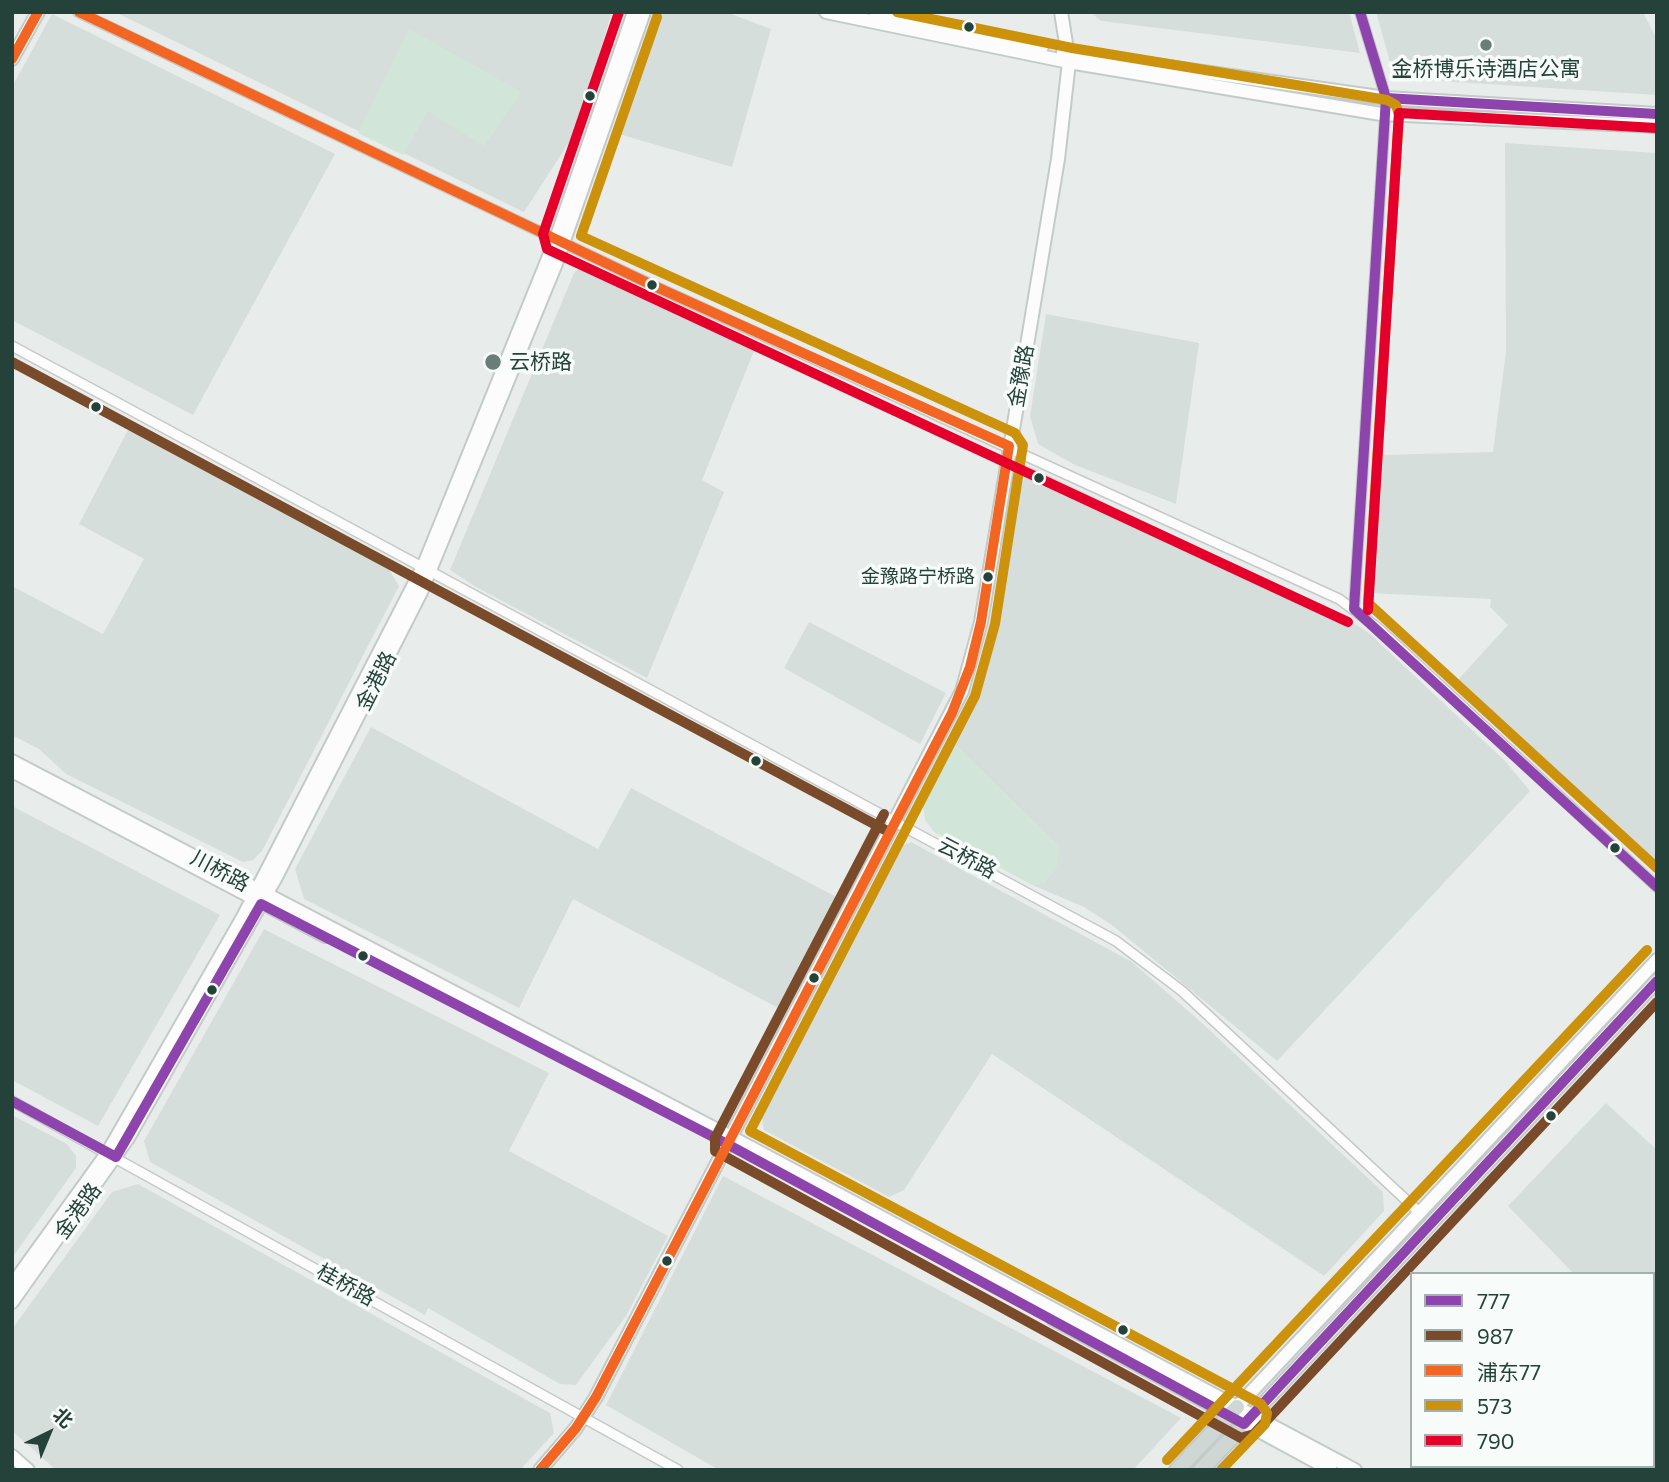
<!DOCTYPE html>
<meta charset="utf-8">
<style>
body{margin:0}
#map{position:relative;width:1669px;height:1482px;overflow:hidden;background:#e8edeb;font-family:Commissioner,"Noto Sans SC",sans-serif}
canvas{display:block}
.frame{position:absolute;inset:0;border:14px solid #24423a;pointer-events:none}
.legend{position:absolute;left:1410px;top:1272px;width:245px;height:196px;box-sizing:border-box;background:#f7fbf9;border:2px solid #a3b1ad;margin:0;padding:9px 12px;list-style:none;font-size:21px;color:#24423a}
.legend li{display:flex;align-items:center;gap:14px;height:35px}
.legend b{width:35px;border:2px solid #a3b1ad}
.north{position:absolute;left:14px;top:1398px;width:70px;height:70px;-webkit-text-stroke:5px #f7fbf9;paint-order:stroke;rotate:43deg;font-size:19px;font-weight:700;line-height:28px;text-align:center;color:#24423a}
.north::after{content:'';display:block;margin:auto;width:24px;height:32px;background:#24423a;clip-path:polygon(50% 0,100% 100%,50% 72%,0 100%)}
</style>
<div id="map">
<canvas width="1669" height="1482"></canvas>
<div class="frame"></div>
<ul class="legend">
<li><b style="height:9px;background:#8e44ad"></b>777</li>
<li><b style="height:9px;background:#7a4b2a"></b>987</li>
<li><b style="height:9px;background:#f26522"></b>浦东77</li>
<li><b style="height:9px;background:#cd920c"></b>573</li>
<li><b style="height:9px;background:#e4002b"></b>790</li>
</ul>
<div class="north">北</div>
</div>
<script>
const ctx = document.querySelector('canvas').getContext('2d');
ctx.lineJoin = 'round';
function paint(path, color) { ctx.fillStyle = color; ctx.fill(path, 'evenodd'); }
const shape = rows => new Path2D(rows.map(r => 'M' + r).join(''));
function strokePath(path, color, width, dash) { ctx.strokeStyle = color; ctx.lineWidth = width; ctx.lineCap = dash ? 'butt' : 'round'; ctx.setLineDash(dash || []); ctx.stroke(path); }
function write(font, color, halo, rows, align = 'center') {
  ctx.font = font + ' Commissioner,"Noto Sans SC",sans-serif'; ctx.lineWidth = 7; ctx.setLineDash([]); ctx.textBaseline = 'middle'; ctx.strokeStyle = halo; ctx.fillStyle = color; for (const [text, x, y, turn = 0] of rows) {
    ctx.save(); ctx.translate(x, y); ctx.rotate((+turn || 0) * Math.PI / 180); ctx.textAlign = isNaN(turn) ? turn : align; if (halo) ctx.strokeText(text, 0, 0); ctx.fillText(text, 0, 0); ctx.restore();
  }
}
const built = shape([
 [115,12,612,12,575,133,524,212],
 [660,12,726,12,771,29,732,167,619,134],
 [1090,12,1349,12,1360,53,1101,21],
 [1376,12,1643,12,1657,40,1657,95,1409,79,1392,69],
 [52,14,335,154,193,415,12,320,12,87],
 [1505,143,1657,153,1657,869,1455,683,1508,625,1490,607,1491,599,1370,593,1381,455,1493,452,1506,351],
 [581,266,756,346,702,480,724,492,647,678,476,587,450,570,574,273],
 [1046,314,1199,343,1176,504,1075,465,1038,444,1030,416],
 [129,428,385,563,399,586,262,851,253,860,243,862,66,774,39,749,12,735,12,586,103,634,144,559,79,524],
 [1031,467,1341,615,1370,634,1505,761,1530,791,1277,1061,1112,925,1084,907,1032,885,1045,882,1059,847,955,745,978,685,1001,584,1015,494],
 [809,622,946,693,920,744,784,668],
 [371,727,598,849,631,788,840,899,782,1010,573,899,519,1008,304,899,295,869],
 [12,806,220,915,98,1126,12,1080],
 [911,842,1132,962,1202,1023,1383,1192,1384,1211,1324,1276,992,1054,904,1190,889,1197,764,1130,760,1107,895,849],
 [264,929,549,1073,509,1151,668,1236,626,1316,576,1385,560,1384,428,1308,425,1315,150,1162,144,1141],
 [1606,1103,1657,1150,1657,1357,1653,1354,1653,1274,1574,1274,1508,1206],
 [12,1115,67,1144,76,1156,76,1168,12,1258],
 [723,1176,1181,1418,1133,1470,719,1470,606,1405],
 [138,1184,550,1413,554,1433,520,1470,56,1470,12,1431,12,1329,112,1192]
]);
const green = shape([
 [409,29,521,92,484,146,428,111,403,155,358,133],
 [955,745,1059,847,1057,868,1045,882,1032,885,934,832,925,820,923,805]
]);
const street = shape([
 [78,12,652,285,1339,599,1378,628,1657,887],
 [12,346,1116,941,1182,991,1420,1213],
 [1354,609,1386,98,1360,12],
 [12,1101,678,1470]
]);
const secondary = shape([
 [826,12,1069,62,1381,114,1657,126],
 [875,12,1042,47],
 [1063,52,1386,98,1657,114],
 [12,59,38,12],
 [12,761,731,1137,1355,1470],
 [12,771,325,936],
 [12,1285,108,1152,243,917,423,567,556,239,634,12],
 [12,1302,128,1138,276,877,421,592,555,266,644,12],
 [1053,1319,1331,1470],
 [1237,1407,1657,960],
 [1247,1421,1657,981],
 [12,1456,28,1470],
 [540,1470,576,1428,596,1397,962,691,981,622,1058,159,1069,62,1061,12]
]);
const primary = shape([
 [1177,1470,1237,1407],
 [1201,1470,1236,1433]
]);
const bus1 = shape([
 [1360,12,1386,98,1354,609,1657,887],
 [1386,98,1657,114],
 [12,1101,116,1157,261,904,727,1144,1244,1424,1657,981]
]);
const bus2 = shape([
 [12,362,889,832],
 [884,814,715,1138,715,1151,1241,1438,1254,1434,1657,1002]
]);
const bus3 = shape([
 [79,12,652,285,1009,446],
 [12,59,38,12],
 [540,1470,576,1428,596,1397,952,713,970,667,981,622,1009,446]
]);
const bus4 = shape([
 [897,12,1072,48,1387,100,1396,105,1399,115,1368,603,1657,868],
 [657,17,581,236,1015,433,1023,445,995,624,975,696,750,1131,1261,1404,1267,1413,1265,1424,1221,1470],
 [1167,1460,1647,950]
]);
const bus5 = shape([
 [619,12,543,234,547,249,1348,622],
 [1368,610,1399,113,1656,128]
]);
const markers = [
 [969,27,6,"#24423a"],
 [1486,45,7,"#697e78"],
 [590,96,6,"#24423a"],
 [652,285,6,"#24423a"],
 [493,362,9,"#697e78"],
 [96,407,6,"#24423a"],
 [1039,478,6,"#24423a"],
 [988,577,6,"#24423a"],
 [756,761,6,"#24423a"],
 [1615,848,6,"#24423a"],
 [363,956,6,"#24423a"],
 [814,978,6,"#24423a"],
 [212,990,6,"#24423a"],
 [1551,1116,6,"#24423a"],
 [667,1261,6,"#24423a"],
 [1123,1330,6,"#24423a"]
];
const busNames = [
 ["金豫路宁桥路",975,577]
];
const poiNames = [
 ["金桥博乐诗酒店公寓",1486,69],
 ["云桥路",509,362,"left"]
];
const streetNames = [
 ["金豫路",1021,376,-80],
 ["金港路",376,681,-63],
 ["云桥路",967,858,28],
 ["川桥路",220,871,28],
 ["金港路",78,1211,-54],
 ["桂桥路",346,1285,29]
];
paint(built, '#d6dedb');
paint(green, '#d1e6d8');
strokePath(street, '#c5cac8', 12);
strokePath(secondary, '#c3cbc8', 16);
strokePath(primary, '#c3ccc9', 18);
strokePath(street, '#fcfcfc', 9);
strokePath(secondary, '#fcfcfc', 12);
strokePath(primary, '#cfd7d5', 14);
strokePath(bus1, '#8e44ad', 10);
strokePath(bus2, '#7a4b2a', 10);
strokePath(bus3, '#f26522', 10);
strokePath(bus4, '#cd920c', 10);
strokePath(bus5, '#e4002b', 10);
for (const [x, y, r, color] of markers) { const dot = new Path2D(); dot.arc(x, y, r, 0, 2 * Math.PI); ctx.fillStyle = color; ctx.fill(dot); strokePath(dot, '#f7fbf9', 2.5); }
write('19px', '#24423a', '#f7fbf9', busNames, 'right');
write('21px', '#24423a', '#f7fbf9', poiNames);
write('21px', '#24423a', '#f7fbf9', streetNames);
</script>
